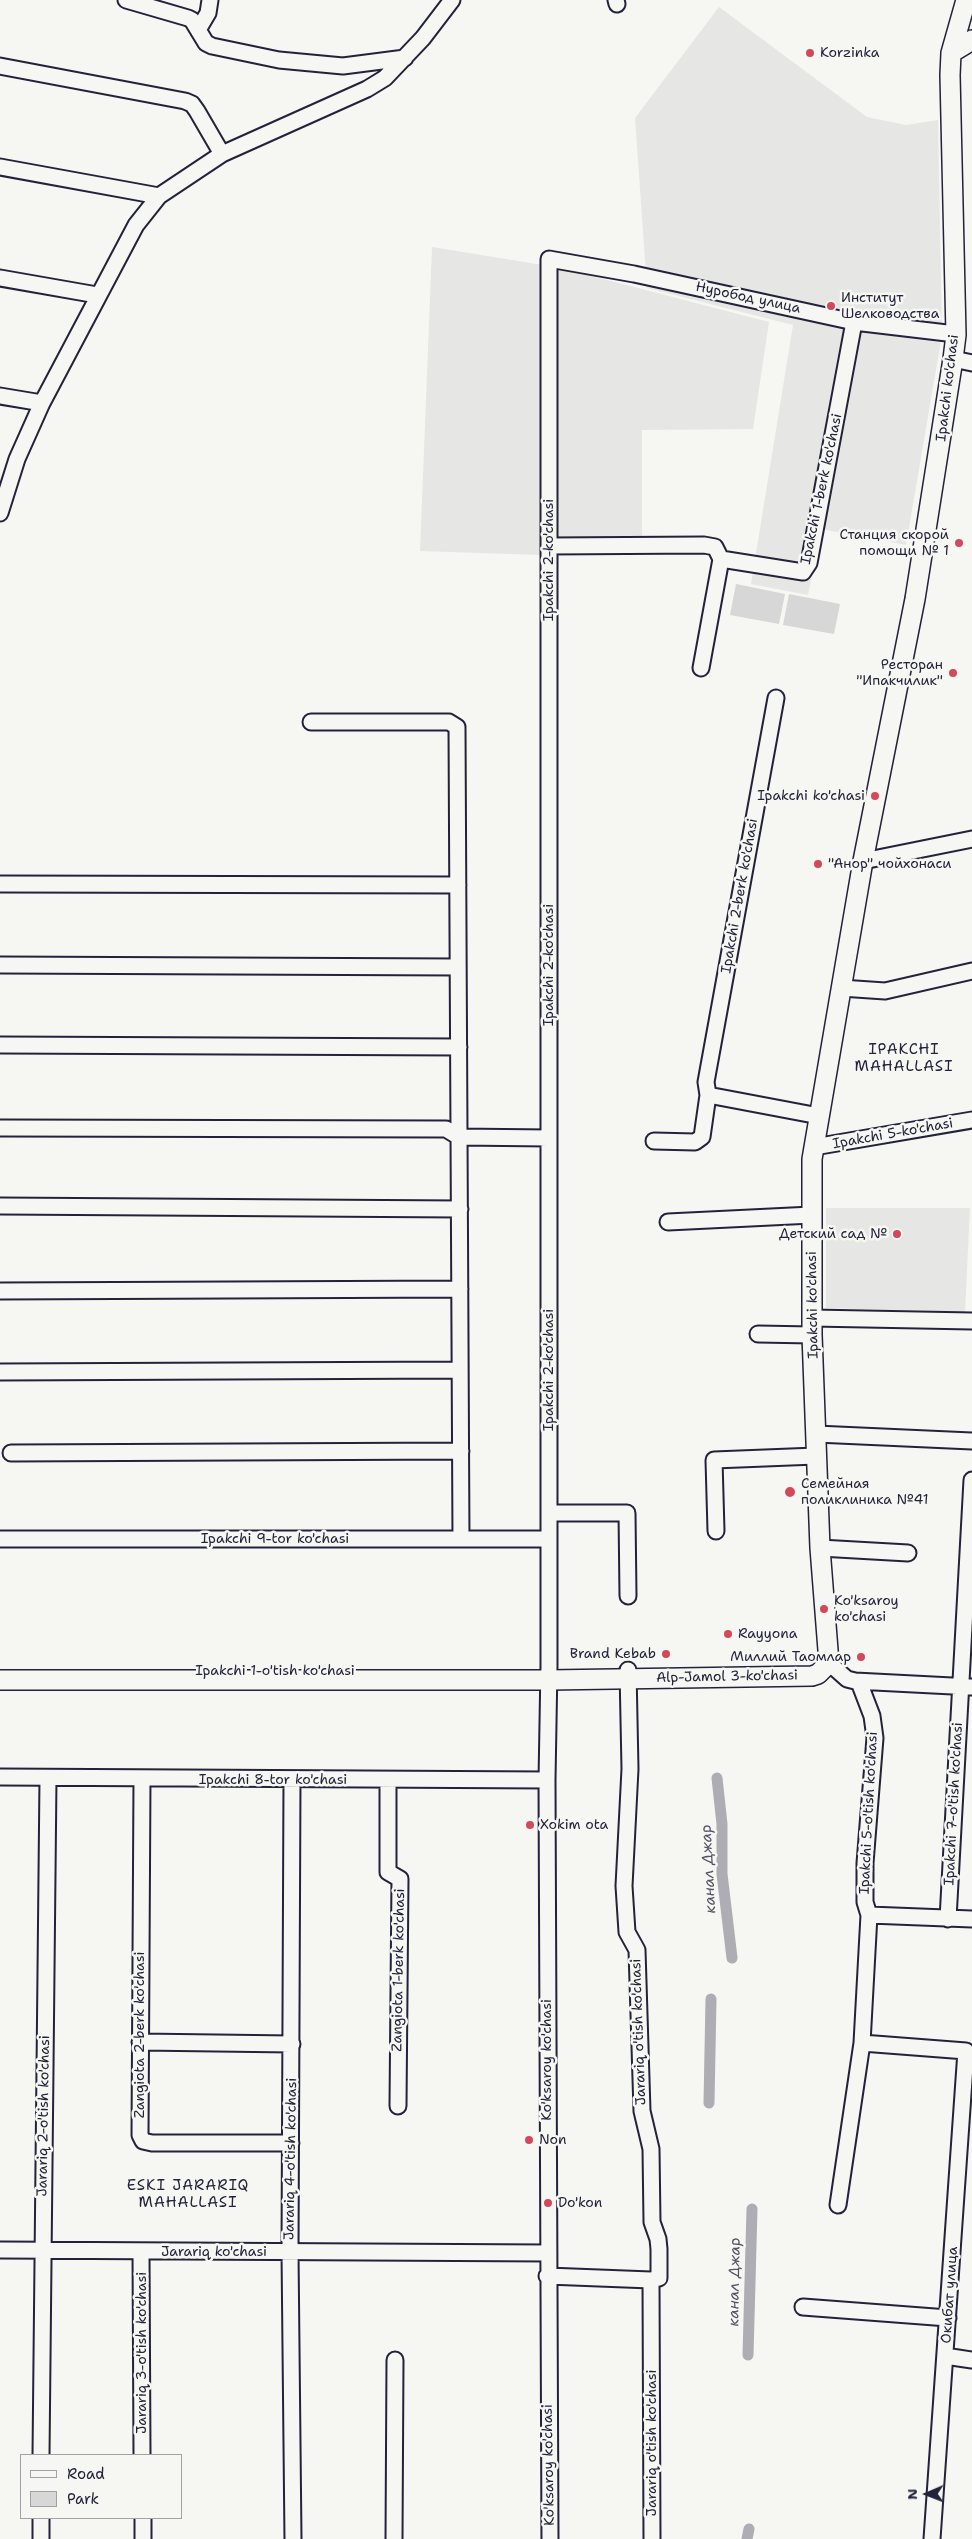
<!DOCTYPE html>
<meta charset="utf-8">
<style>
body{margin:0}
#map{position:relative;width:972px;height:2539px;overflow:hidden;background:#f6f6f2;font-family:"Shantell Sans",sans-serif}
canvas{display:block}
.legend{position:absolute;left:20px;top:2454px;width:162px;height:65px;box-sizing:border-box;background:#f6f6f2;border:1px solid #a1a1a9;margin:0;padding:6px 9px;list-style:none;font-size:15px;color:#22223b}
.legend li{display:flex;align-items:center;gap:10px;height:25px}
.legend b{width:25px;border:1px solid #a1a1a9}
.north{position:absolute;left:902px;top:2469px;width:50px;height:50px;-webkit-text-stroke:4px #f6f6f2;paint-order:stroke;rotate:269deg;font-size:14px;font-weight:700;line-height:20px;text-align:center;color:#22223b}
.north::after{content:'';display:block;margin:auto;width:18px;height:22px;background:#22223b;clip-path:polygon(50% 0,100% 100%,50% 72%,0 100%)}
</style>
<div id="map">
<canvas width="972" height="2539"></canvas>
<ul class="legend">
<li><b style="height:6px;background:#f6f6f2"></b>Road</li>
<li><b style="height:14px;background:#d7d7d7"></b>Park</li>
</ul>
<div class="north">N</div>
</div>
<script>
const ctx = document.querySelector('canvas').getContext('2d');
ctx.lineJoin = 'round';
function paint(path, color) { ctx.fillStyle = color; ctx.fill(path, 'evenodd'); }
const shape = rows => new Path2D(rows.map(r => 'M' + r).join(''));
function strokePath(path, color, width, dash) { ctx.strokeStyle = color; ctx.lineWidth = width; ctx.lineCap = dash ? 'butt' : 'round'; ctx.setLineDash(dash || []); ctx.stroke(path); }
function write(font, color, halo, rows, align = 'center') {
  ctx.font = font + ' "Shantell Sans",sans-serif'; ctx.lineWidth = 5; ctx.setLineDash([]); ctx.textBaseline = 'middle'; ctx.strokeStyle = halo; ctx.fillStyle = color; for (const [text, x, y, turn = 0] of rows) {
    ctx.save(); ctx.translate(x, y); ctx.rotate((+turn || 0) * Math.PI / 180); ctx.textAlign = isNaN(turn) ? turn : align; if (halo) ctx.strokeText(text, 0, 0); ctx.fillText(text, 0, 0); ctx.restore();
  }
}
const built = shape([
 [719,7,867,117,906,125,938,120,942,335,906,545,821,529,808,595,751,584,793,325,647,288,635,118],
 [432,247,561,268,769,322,753,429,642,430,642,539,540,540,540,555,420,551],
 [826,1208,970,1208,965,1312,826,1308]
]);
const green = shape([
 [736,584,785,594,779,624,730,615],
 [789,594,840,604,834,634,783,625]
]);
const canal = shape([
 [717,1778,722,1824,722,1874,732,1958],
 [709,2103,711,1999],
 [748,2355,752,2209],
 [747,2539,749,2529]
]);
const minor = shape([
 [126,0,188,18,192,20,206,43,212,46,279,60,343,66,405,58],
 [616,0,617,4],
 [198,30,208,13,210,0],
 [0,66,185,101,192,104,197,111,222,154],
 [0,167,159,196],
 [0,278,97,295],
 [953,359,972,363],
 [0,396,42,403],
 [0,513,17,459,42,403,136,225,159,196,222,154,367,89,385,78,423,38,452,0],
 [549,546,704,545,715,547,721,559,803,572,809,563,854,322],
 [701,668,721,559],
 [311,722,449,722,457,727,461,1539],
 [863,861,972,839],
 [0,884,458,885],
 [0,965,458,967],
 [841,988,885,991,972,971],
 [0,1045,459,1047],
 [708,1095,819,1116],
 [0,1128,446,1129,459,1137,549,1138],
 [654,1141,695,1142,702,1137,708,1095,706,1082,776,698],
 [814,1147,972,1120],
 [0,1206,460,1209],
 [668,1222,812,1215],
 [0,1291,460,1289],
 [812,1318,972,1321],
 [758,1334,812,1335],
 [0,1372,460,1370],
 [816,1434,972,1441],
 [11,1453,461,1451],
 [549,1513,627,1513,628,1596],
 [716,1531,714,1460,816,1456],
 [0,1539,549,1539],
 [820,1548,908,1553],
 [829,1663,847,1679,855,1681,972,1687],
 [628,1670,630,1769,624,1886,627,1932,637,1950,642,2111,651,2149,652,2222,658,2239,659,2249,659,2278,651,2280,652,2539],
 [859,1682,872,1716,875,1738,865,1863,865,1902,869,1915,862,2043,966,2051,932,2539],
 [0,1777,547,1780],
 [142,1779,140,2135,143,2141,152,2143,291,2143],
 [292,1779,290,2252,293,2539],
 [388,1781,388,1872,400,1879,398,2106],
 [869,1915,972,1919],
 [948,1919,972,1480],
 [140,2042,292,2044],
 [838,2205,862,2043],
 [0,2250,548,2253],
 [141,2252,142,2455],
 [547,2276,651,2280],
 [803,2307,948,2318],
 [945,2356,972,2360],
 [41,2455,48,1778],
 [143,2518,143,2539],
 [41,2539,41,2518],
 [394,2539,395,2360],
 [550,2539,547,1780,549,1666,549,259,634,274,854,322,947,333]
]);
const major = shape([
 [951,53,972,40],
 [829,1663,820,1548,812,1335,812,1159,863,861,915,599,953,359,956,335,950,75,951,53,966,0],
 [0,1680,549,1680,812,1676,818,1674,829,1663]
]);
const markers = [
 [810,53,5,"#d1495b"],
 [831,306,5,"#d1495b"],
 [959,543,5,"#d1495b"],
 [953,673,5,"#d1495b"],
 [875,796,5,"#d1495b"],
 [818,864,5,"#d1495b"],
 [897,1234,5,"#d1495b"],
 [790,1492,6,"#d1495b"],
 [824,1609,5,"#d1495b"],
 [728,1634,5,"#d1495b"],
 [666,1654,5,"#d1495b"],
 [861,1657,5,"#d1495b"],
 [530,1825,5,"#d1495b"],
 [529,2140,5,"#d1495b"],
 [548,2203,5,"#d1495b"]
];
const poiNames = [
 ["Korzinka",820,53],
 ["Институт",841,298],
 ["Шелководства",841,314],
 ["Станция скорой",949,535,"right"],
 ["помощи № 1",949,551,"right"],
 ["Ресторан",943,665,"right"],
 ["\"Ипакчилик\"",943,681,"right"],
 ["Ipakchi ko'chasi",865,796,"right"],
 ["\"Анор\" чойхонаси",828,864],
 ["Детский сад №",887,1234,"right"],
 ["Семейная",801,1484],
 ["поликлиника №41",801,1500],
 ["Ko'ksaroy",834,1601],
 ["ko'chasi",834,1617],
 ["Rayyona",738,1634],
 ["Brand Kebab",656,1654,"right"],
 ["Миллий Таомлар",851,1657,"right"],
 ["Xokim ota",540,1825],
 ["Non",539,2140],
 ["Do'kon",558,2203]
];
const streetNames = [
 ["Нуробод улица",748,298,12],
 ["Ipakchi ko'chasi",948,388,-83],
 ["Ipakchi 1-berk ko'chasi",822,489,-78],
 ["Ipakchi 2-ko'chasi",549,560,-90],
 ["Ipakchi 2-berk ko'chasi",740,896,-80],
 ["Ipakchi 2-ko'chasi",549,965,-90],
 ["Ipakchi 5-ko'chasi",893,1134,-10],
 ["Ipakchi ko'chasi",813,1305,-91],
 ["Ipakchi 2-ko'chasi",549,1370,-90],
 ["Ipakchi 9-tor ko'chasi",275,1539],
 ["Ipakchi 1-o'tish ko'chasi",275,1671],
 ["Alp-Jamol 3-ko'chasi",727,1677,-1],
 ["Ipakchi 8-tor ko'chasi",273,1780],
 ["Ipakchi 7-o'tish ko'chasi",954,1804,-87],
 ["Ipakchi 5-o'tish ko'chasi",869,1813,-87],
 ["Zangiota 1-berk ko'chasi",399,1970,-89],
 ["Jarariq o'tish ko'chasi",639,2032,-92],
 ["Zangiota 2-berk ko'chasi",140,2035,-90],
 ["Ko'ksaroy ko'chasi",547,2060,-90],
 ["Jarariq 2-o'tish ko'chasi",44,2116,-89],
 ["Jarariq 4-o'tish ko'chasi",291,2159,-89],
 ["Jarariq ko'chasi",214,2252],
 ["Окибат улица",950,2295,-86],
 ["Jarariq 3-o'tish ko'chasi",142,2353,-90],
 ["Jarariq o'tish ko'chasi",652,2443,-90],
 ["Ko'ksaroy ko'chasi",549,2465,-91]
];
const neighbourhoodNames = [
 ["IPAKCHI",904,1050],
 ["MAHALLASI",904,1067],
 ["ESKI JARARIQ",188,2186],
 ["MAHALLASI",188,2203]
];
const waterNames = [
 ["канал Джар",709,1869,-93],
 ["канал Джар",735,2282,-89]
];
paint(built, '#e6e6e4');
paint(green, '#d7d7d7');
strokePath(canal, '#adadb3', 11);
strokePath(minor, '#22223b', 19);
strokePath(major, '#22223b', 22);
strokePath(minor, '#f6f6f2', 15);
strokePath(major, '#f6f6f2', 19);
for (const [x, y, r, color] of markers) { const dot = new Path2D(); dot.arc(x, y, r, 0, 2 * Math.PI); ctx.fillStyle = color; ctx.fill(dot); strokePath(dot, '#f6f6f2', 2); }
write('14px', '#22223b', '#f6f6f2', poiNames, 'left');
write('14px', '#22223b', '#f6f6f2', streetNames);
ctx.letterSpacing = '1px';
write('15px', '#22223b', '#f6f6f2', neighbourhoodNames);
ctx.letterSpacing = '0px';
write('italic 15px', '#535365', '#f6f6f2', waterNames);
</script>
